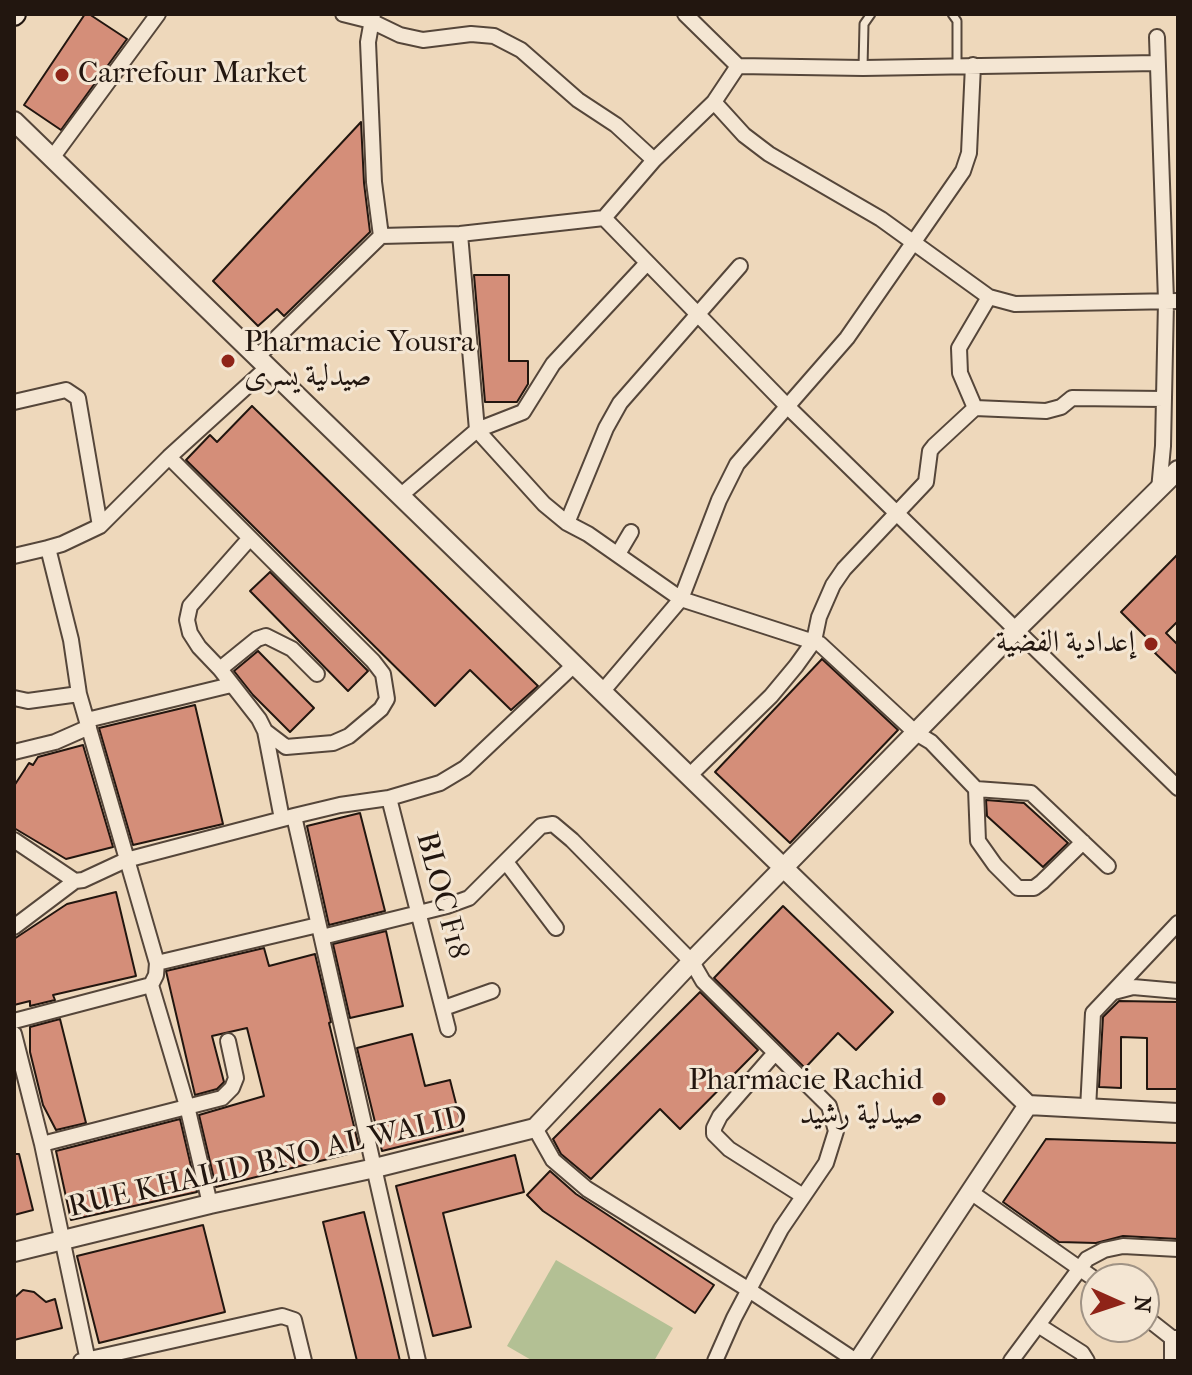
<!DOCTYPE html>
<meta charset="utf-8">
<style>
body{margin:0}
#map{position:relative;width:1192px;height:1375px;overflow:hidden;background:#eed8bb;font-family:"IM FELL French Canon",serif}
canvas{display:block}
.frame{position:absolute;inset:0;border:16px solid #22160f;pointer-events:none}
.north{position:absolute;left:1080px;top:1263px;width:80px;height:80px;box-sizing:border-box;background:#f4e6d3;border:2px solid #a09385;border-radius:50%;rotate:93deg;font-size:22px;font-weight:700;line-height:32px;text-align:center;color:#22160f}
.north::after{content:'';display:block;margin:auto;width:28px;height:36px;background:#8f2418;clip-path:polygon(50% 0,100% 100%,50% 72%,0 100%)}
</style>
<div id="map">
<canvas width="1192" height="1375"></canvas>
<div class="frame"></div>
<div class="north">N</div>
</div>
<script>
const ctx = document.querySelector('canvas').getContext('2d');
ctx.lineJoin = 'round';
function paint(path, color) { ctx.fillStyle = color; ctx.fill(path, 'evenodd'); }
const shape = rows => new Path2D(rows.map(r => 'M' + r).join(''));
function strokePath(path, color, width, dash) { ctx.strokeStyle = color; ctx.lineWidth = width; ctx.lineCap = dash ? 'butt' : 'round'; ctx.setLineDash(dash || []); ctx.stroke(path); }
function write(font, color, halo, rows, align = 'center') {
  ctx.font = font + ' "IM FELL French Canon",Amiri,serif'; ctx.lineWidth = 6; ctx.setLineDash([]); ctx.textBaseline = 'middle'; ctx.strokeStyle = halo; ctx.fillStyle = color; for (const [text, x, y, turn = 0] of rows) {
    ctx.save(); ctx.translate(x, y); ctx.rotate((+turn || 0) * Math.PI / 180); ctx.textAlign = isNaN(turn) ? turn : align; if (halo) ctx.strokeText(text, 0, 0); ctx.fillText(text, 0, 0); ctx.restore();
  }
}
const green = shape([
 [556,1260,673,1328,654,1361,533,1361,507,1346]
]);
const building = shape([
 [85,14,89,14,127,39,61,130,24,105,85,14],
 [361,122,364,183,370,232,284,316,277,309,258,326,213,281,361,122],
 [474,275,509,275,509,361,528,361,528,384,517,402,485,402,474,275],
 [252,406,538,686,511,710,470,670,435,706,186,460,210,435,217,442,252,406],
 [1178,554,1178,621,1166,633,1178,645,1178,675,1155,653,1158,649,1121,612,1178,554],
 [270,572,368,671,348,691,250,591,270,572],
 [258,651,314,708,290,732,253,695,234,671,258,651],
 [822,659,898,730,790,843,715,772,822,659],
 [195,705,223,824,133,845,99,728,195,705],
 [83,745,113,847,66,859,14,828,14,786,29,763,33,765,38,757,83,745],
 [986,800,1024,803,1068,843,1043,867,987,816,986,800],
 [360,813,385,911,329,925,307,826,360,813],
 [116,892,136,976,53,995,55,1000,30,1006,30,1001,14,1005,14,939,67,904,116,892],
 [783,906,893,1012,856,1050,838,1033,805,1068,714,978,783,906],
 [386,931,403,1006,350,1018,333,944,386,931],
 [264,948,269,966,315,954,331,1022,329,1023,360,1151,216,1187,199,1115,264,1096,247,1028,212,1036,224,1082,217,1089,195,1095,166,971,264,948],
 [700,992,758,1050,680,1129,660,1109,591,1179,561,1154,553,1139,700,992],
 [1119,1001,1178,1002,1178,1089,1147,1089,1147,1038,1121,1037,1121,1088,1099,1087,1103,1017,1119,1001],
 [60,1019,86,1123,56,1130,43,1105,30,1052,30,1027,60,1019],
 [412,1034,425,1086,450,1080,463,1131,382,1151,357,1048,412,1034],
 [180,1119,197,1192,71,1220,56,1151,180,1119],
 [1046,1139,1178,1143,1178,1239,1123,1236,1096,1243,1059,1242,1003,1202,1046,1139],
 [14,1154,19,1154,33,1210,14,1215,14,1154],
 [515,1155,524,1192,443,1213,471,1327,433,1336,396,1186,515,1155],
 [550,1171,576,1194,714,1285,695,1313,543,1211,527,1195,550,1171],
 [364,1212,383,1289,400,1361,357,1361,323,1222,364,1212],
 [203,1225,225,1312,99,1343,77,1256,203,1225],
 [23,1290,34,1292,46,1302,55,1299,62,1328,14,1340,14,1298,23,1290]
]);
const service = shape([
 [952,14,957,21,957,66],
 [863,68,864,24,871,14]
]);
const minor = shape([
 [343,14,371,21,400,35,423,40,471,34,494,36,521,50,578,100,616,125,654,160],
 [373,14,368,42,374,182,381,236],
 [685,14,738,66,863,68,1157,63],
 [1157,37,1166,301,1163,446,1159,490],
 [714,102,744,135,769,154,881,219,989,297,1015,304,1178,301],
 [52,158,158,14],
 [604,218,788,407,1178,788],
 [647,263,553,364,523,412,477,430,544,504,567,523,588,534,681,599,820,644,916,733,931,742,976,789,978,841,995,865,1018,888,1034,888,1042,882,1083,842],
 [257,357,381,236,460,234,604,218,654,160,714,102,738,66],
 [14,402,66,390,78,398,100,526],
 [975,408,960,373,959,348,989,297],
 [169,457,373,661,383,674,387,699,381,709,349,736,333,743,286,747,265,731],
 [400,496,477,430,460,234],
 [567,523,606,428,620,403,740,266],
 [250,538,190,606,187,620,190,633,199,647,220,669,259,719,265,731,282,819],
 [618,554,631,532],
 [14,556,48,548],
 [220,669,257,639,266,636,292,649,317,674],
 [602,692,681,599,719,500,737,464,847,338,963,171,969,153,973,65],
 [14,698,28,701,79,694],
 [87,720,231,685],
 [14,752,55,742,89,727],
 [689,776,771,696,796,666,814,641,819,617,833,585,844,569,926,482,930,451,934,446,975,408,1046,411,1061,407,1072,398,1164,399],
 [976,789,1031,793,1108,866],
 [389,798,448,1029],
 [294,816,418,1361],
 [14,840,75,881],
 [506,862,556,928],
 [14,927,75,881,83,880,126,860,294,816,340,805,389,798,440,783,465,768,574,665],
 [322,937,447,906,469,898,541,826,553,824,572,840,692,962,703,981,829,1106,836,1131,826,1163,781,1229,734,1318,715,1361],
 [157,963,318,925],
 [151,985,187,1106,210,1204],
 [1114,992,1133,987,1178,991],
 [444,1008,492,991],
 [14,1021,151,985,156,975,157,963,79,694,71,640,48,548,62,544,100,526,169,457,268,367],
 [14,1034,42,1144,88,1361],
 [774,1054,720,1116,714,1128,714,1134,729,1149,803,1196],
 [1088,1109,1093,1013,1178,923],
 [535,1128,553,1160,587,1189,749,1290,856,1361],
 [42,1144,222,1098,232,1088,236,1078,228,1041],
 [972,1193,1096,1280],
 [1144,1316,1172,1338],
 [1038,1325,1082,1353,1087,1361],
 [81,1361,282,1316,294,1320,304,1361],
 [1011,1361,1087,1259,1104,1250,1123,1246,1178,1249],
 [1172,1361,1172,1338,1178,1338]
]);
const tertiary = shape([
 [14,121,1028,1105,1178,1113],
 [14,1252,210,1204,375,1168,535,1128,696,957,1017,629,1178,470],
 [858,1361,1028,1105]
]);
const secondary = shape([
 [14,15,15,14]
]);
const markers = [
 [62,75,8,"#8f2418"],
 [228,361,8,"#8f2418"],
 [1151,644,8,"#8f2418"],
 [939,1099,8,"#8f2418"]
];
const poiNames = [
 ["Carrefour Market",78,75],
 ["Pharmacie Yousra",244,344],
 ["صيدلية يسرى",244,378],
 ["إعدادية الفضية",1135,644,"right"],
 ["Pharmacie Rachid",923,1082,"right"],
 ["صيدلية رشيد",923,1116,"right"]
];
const streetNames = [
 ["BLOC F18",441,896,75],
 ["RUE KHALID BNO AL WALID",268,1163,-13]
];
paint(green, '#b3c094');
paint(building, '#d48e79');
strokePath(building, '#22160f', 2);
strokePath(service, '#55463a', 11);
strokePath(minor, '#55463a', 18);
strokePath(tertiary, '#55463a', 22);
strokePath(secondary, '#22160f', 24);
strokePath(service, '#f4e6d3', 7);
strokePath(minor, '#f4e6d3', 14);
strokePath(tertiary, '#f4e6d3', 18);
strokePath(secondary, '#f4e6d3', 20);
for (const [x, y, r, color] of markers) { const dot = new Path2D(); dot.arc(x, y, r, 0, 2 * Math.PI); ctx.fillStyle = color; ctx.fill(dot); strokePath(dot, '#f4e6d3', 3); }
write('30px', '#22160f', '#f4e6d3', poiNames, 'left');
write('30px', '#22160f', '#f4e6d3', streetNames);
</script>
